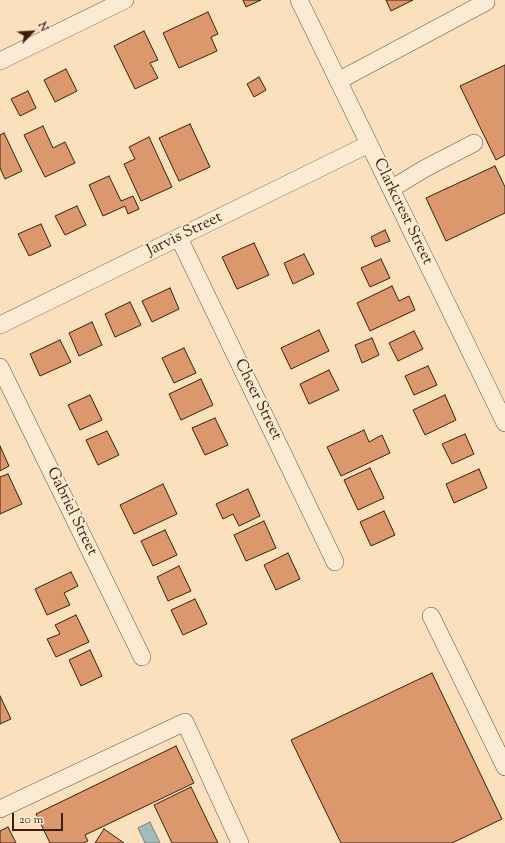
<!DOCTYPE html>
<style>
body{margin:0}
#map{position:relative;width:505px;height:843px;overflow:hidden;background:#fbe0bd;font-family:"Sorts Mill Goudy",serif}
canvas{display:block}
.north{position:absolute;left:12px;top:12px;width:40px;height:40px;-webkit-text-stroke:3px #fcebd4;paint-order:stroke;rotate:65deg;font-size:11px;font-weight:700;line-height:16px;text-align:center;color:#3e1f08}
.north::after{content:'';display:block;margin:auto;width:14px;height:18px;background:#3e1f08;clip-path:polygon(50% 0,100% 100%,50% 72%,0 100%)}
.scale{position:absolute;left:12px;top:813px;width:51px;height:18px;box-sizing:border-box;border:2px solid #3e1f08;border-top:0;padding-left:5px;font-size:12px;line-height:14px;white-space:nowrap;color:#3e1f08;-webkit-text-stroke:3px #fcebd4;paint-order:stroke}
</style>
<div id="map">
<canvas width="505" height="843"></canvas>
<div class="north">N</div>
<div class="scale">20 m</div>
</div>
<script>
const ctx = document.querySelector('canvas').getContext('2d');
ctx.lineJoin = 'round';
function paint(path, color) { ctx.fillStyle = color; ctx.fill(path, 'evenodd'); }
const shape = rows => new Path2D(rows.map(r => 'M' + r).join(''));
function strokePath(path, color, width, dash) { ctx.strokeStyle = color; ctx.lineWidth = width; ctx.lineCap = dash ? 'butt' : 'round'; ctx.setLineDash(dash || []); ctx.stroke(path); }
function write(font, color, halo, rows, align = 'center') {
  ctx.font = font + ' "Sorts Mill Goudy",serif'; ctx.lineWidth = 3.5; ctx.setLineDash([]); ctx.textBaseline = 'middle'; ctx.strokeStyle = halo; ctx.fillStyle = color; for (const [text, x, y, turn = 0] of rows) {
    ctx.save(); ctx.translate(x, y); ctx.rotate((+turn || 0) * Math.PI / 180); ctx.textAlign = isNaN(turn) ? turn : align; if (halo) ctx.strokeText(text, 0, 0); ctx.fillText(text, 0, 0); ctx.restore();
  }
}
const water = shape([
 [150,822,160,843,145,843,138,828,150,822]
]);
const building = shape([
 [243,0,261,0,246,7,243,0],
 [386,0,413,0,391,11,386,0],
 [208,12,218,34,211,37,217,51,179,68,163,33,208,12],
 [144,31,158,60,150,63,158,78,135,89,114,46,144,31],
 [505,65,505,155,496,160,460,86,505,65],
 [66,69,77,91,55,102,44,80,66,69],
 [259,77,266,90,254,97,247,84,259,77],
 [28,91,36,108,20,116,11,99,28,91],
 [190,124,210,167,179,181,159,138,190,124],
 [43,126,53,148,65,142,75,163,45,177,24,135,43,126],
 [4,133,22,171,5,179,0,168,0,135,4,133],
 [149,137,172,187,141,201,124,164,135,159,129,147,149,137],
 [495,166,505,187,505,213,446,241,426,198,495,166],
 [109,176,121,201,133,196,139,209,128,214,125,206,103,216,89,185,109,176],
 [77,206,86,225,65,235,55,216,77,206],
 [41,224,51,246,29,256,18,234,41,224],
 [385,230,390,241,375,247,371,237,385,230],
 [254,243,269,275,237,289,222,257,254,243],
 [304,254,314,274,293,284,284,263,304,254],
 [381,259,390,278,370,287,361,268,381,259],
 [392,286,399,301,409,296,415,310,370,331,357,303,392,286],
 [170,288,179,309,152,322,142,301,170,288],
 [130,302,141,325,115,337,105,314,130,302],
 [92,322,102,345,79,356,69,333,92,322],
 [319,330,329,351,291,369,281,348,319,330],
 [414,331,423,349,398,361,389,343,414,331],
 [372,338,379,355,362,363,355,345,372,338],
 [60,340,71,362,40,376,30,354,60,340],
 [184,348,196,373,174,383,162,358,184,348],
 [428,366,437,385,414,395,405,376,428,366],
 [329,370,339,390,309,404,300,384,329,370],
 [201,379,213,405,181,420,169,394,201,379],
 [90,395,102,420,80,430,68,405,90,395],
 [445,395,456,420,425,435,413,410,445,395],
 [215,418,228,445,205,455,192,428,215,418],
 [364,430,369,442,382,435,390,453,341,476,327,447,364,430],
 [107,431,119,455,98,465,86,440,107,431],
 [465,434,474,454,452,464,442,444,465,434],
 [0,446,9,466,0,471,0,446],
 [370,468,384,498,358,510,344,480,370,468],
 [479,469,487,488,454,503,446,484,479,469],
 [8,474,22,504,0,514,0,477,8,474],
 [163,484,177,514,134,534,120,505,163,484],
 [248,489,260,516,239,526,233,514,223,519,216,504,248,489],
 [384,511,395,535,371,546,360,522,384,511],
 [264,521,276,548,246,561,234,535,264,521],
 [165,530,177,555,153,566,141,541,165,530],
 [288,553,300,579,276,590,264,565,288,553],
 [179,566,191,591,168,601,157,577,179,566],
 [71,572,78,586,64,593,70,605,47,615,35,589,71,572],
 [195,599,207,624,183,635,171,610,195,599],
 [76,615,89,642,56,657,47,639,60,634,55,625,76,615],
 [90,650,102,676,81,686,69,660,90,650],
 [432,673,502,819,452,843,341,843,291,740,432,673],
 [0,696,11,719,0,724,0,696],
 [176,746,194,783,85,835,88,841,83,843,50,843,36,814,176,746],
 [191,787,218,843,172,843,154,805,191,787],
 [8,827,16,843,0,843,0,831,8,827],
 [104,829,124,843,95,843,104,829]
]);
const minor = shape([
 [299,0,505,423],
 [0,61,125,0],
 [338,81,486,2,486,0],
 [391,189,424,169,474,143],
 [179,238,335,562],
 [0,325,369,144],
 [0,367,142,657],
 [431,616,505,767],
 [0,809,185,722,240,843]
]);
const streetNames = [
 ["Clarkcrest Street",402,212,64],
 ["Jarvis Street",185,235,-26],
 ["Cheer Street",257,400,64],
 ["Gabriel Street",71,512,64]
];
paint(water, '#a2bbbb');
strokePath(water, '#7a7d73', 1);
paint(building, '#db986d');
strokePath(building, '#3e1f08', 1);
strokePath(minor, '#6d4f35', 18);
strokePath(minor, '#fcebd4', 17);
write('16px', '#3e1f08', '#fcebd4', streetNames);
</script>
